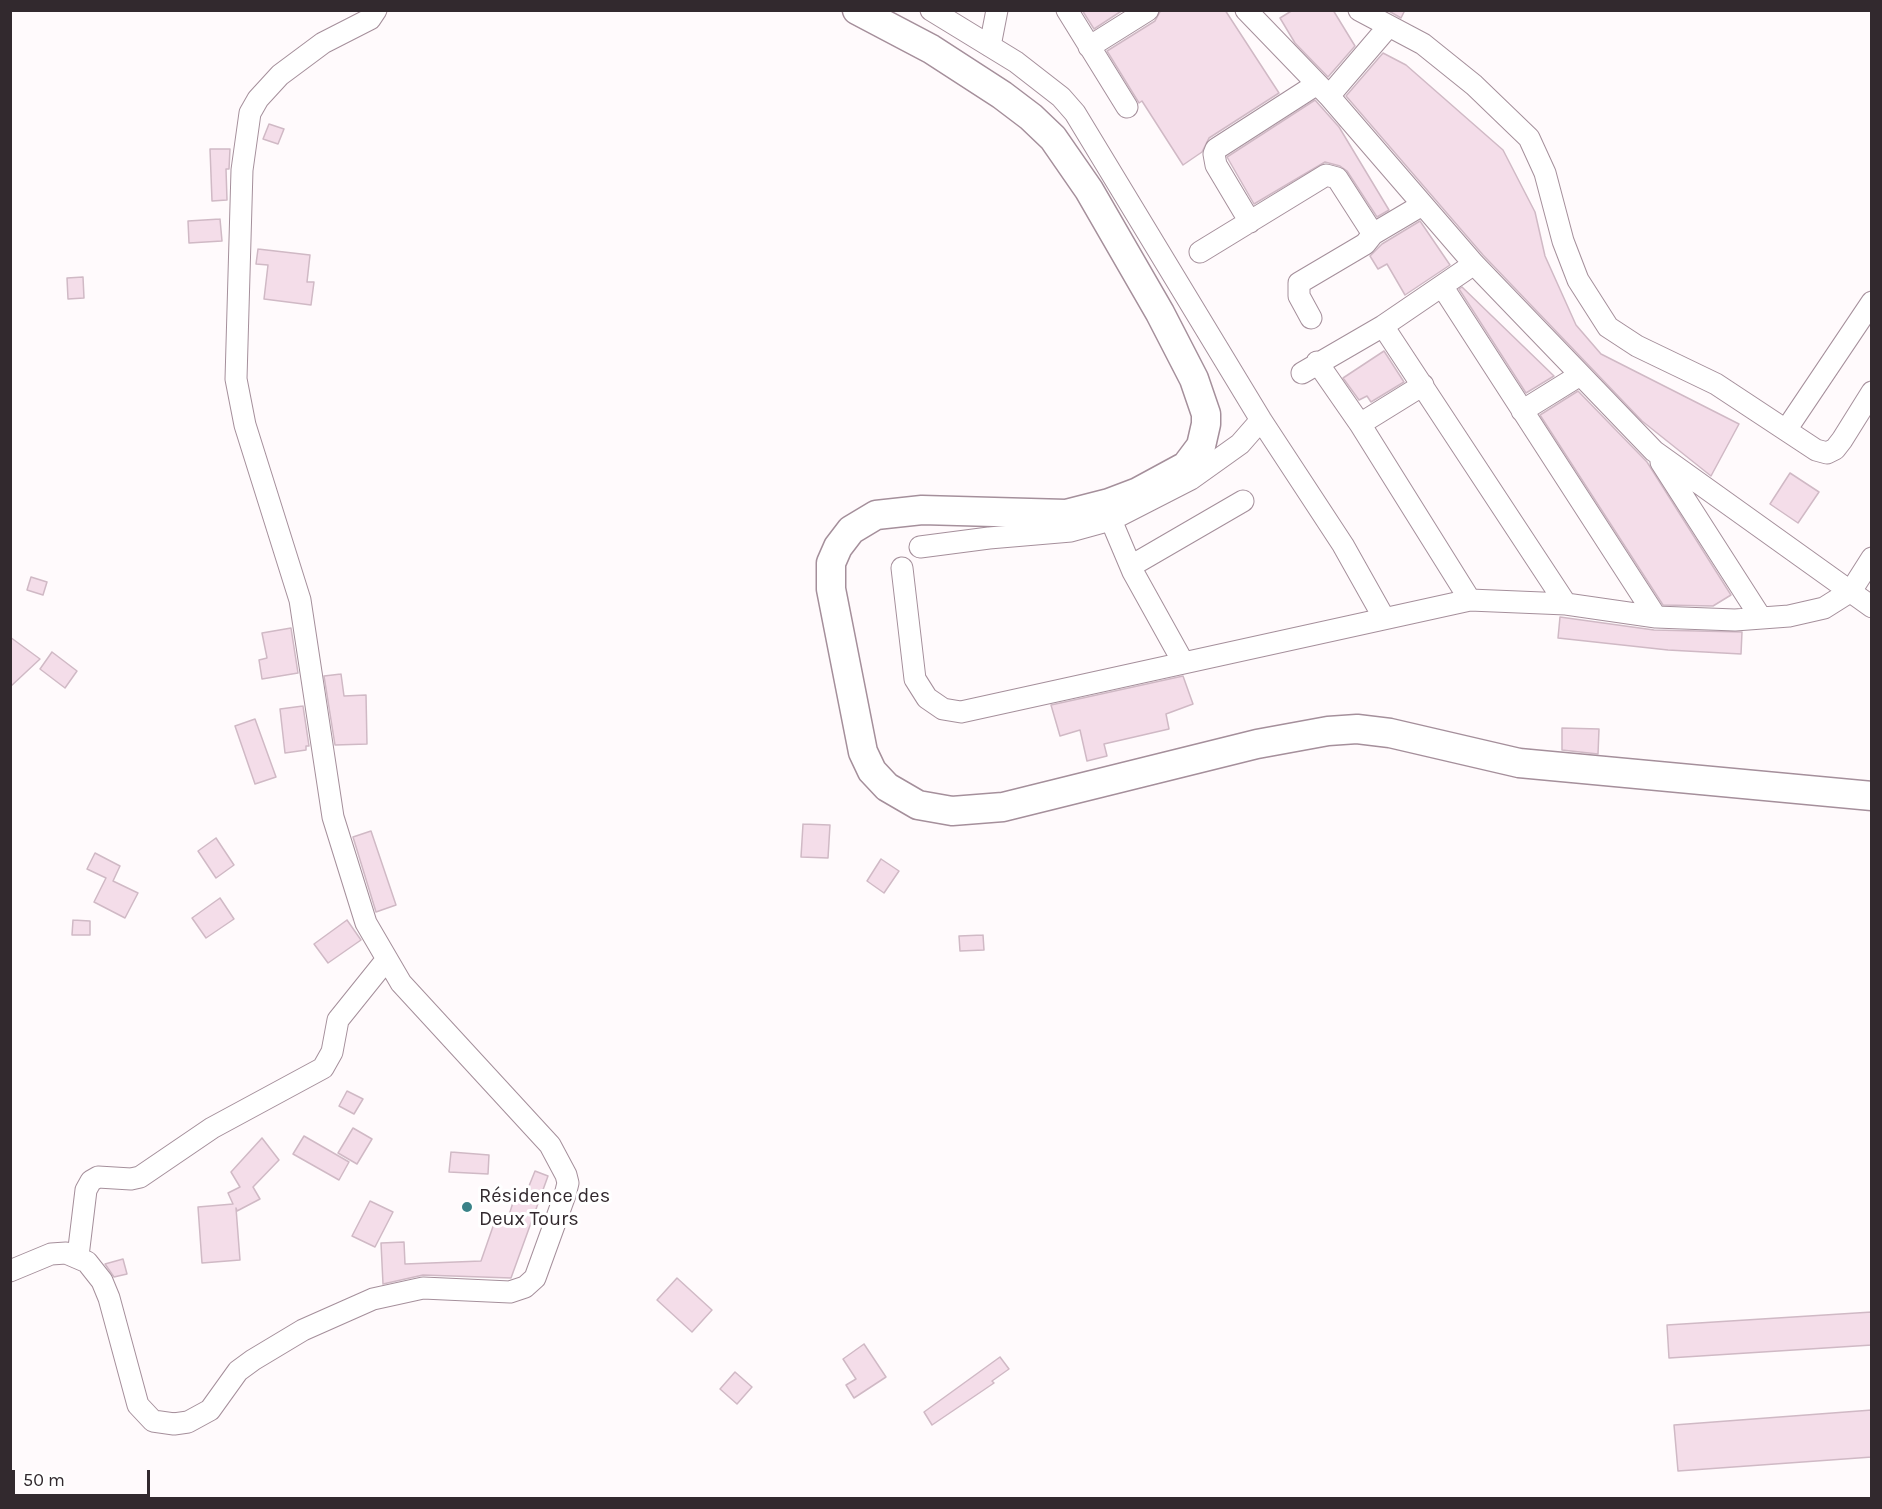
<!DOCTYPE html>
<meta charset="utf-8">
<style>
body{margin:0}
#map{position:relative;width:1882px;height:1509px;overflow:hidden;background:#fffafc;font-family:Karla,sans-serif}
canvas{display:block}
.frame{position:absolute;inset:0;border:12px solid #32292e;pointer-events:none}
.scale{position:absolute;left:12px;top:1470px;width:138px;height:27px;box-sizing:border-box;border:3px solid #32292e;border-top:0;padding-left:8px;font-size:18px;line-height:21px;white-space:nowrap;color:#32292e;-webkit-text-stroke:4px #fff;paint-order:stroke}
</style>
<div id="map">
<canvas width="1882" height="1509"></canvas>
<div class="frame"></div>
<div class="scale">50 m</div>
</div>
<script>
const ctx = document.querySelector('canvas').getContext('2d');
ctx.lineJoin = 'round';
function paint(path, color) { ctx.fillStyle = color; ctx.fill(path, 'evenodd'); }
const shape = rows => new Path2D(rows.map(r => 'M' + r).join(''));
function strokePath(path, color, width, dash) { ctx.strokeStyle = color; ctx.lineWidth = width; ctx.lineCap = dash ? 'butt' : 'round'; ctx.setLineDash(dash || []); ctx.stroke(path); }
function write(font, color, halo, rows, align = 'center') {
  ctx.font = font + ' Karla,sans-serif'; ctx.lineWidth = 6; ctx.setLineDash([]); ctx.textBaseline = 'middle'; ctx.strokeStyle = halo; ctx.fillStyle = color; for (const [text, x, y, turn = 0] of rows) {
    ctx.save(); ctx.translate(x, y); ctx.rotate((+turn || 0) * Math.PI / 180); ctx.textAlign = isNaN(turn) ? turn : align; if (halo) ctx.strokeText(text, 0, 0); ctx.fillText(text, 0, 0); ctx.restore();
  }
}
const building = shape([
 [1082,10,1123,10,1094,29,1082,10],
 [1161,10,1225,10,1279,93,1209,138,1202,152,1183,165,1142,101,1139,103,1107,51,1155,21,1161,10],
 [1293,10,1333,10,1355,46,1328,77,1295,43,1280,18,1293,10],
 [1387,10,1405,10,1401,18,1387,10],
 [1383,53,1406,65,1503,150,1535,212,1545,256,1576,325,1601,354,1739,424,1711,476,1642,421,1483,255,1346,96,1383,53],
 [1315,100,1339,127,1389,210,1377,217,1347,171,1340,166,1325,162,1254,204,1227,157,1315,100],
 [269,124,284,129,278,144,263,139,269,124],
 [210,149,230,149,229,169,226,169,227,200,212,201,210,149],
 [220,219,222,241,189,243,188,221,220,219],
 [1420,221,1450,265,1405,295,1387,264,1378,269,1370,256,1382,244,1420,221],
 [258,249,310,255,307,282,314,282,311,305,264,299,268,265,256,264,258,249],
 [83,277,84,298,68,299,67,278,83,277],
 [1462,287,1554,376,1526,393,1459,289,1462,287],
 [1384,351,1404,382,1371,402,1367,396,1359,400,1343,378,1384,351],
 [1578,391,1647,462,1731,595,1713,606,1663,605,1540,415,1578,391],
 [1790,473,1819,492,1798,523,1770,504,1790,473],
 [31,577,47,582,43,595,27,590,31,577],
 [1560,617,1654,630,1742,632,1741,654,1668,650,1558,638,1560,617],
 [291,628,298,673,262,679,259,660,267,658,262,633,291,628],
 [10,637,40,659,10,687,10,637],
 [52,652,77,671,65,688,40,669,52,652],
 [341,674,344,696,366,695,367,744,335,745,324,676,341,674],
 [1183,676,1193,704,1166,714,1169,729,1104,744,1107,756,1087,761,1080,730,1060,736,1051,705,1183,676],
 [303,706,309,746,306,746,306,750,285,753,280,709,303,706],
 [255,719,276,777,255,784,235,726,255,719],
 [1562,728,1599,729,1598,754,1562,750,1562,728],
 [803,824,830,825,828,858,801,857,803,824],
 [371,831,396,905,376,912,353,837,371,831],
 [216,838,234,865,216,878,198,851,216,838],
 [95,853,120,866,113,881,138,893,125,918,94,902,106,878,87,869,95,853],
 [881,859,899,871,884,893,867,881,881,859],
 [220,898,234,919,206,938,192,918,220,898],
 [73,920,90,921,90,935,72,935,73,920],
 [347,920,361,940,328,963,314,944,347,920],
 [983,935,984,950,960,951,959,936,983,935],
 [347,1091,363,1099,354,1114,339,1106,347,1091],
 [353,1128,372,1139,357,1164,338,1153,353,1128],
 [304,1136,349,1162,339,1180,293,1154,304,1136],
 [262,1138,279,1160,253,1187,260,1199,237,1211,236,1208,240,1260,202,1263,198,1207,233,1204,228,1193,240,1187,231,1172,262,1138],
 [451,1152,489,1155,488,1174,449,1172,451,1152],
 [535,1171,548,1176,511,1278,423,1275,383,1284,381,1243,404,1242,405,1264,481,1261,497,1215,509,1215,516,1193,525,1196,535,1171],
 [370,1201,393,1212,375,1247,352,1236,370,1201],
 [123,1259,127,1274,114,1277,105,1264,123,1259],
 [677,1278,712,1310,692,1332,657,1300,677,1278],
 [1872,1312,1872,1345,1669,1358,1667,1325,1872,1312],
 [864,1344,886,1377,854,1398,846,1385,856,1379,843,1359,864,1344],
 [1000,1357,1009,1369,992,1381,994,1383,932,1425,924,1412,1000,1357],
 [735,1372,752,1387,737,1404,720,1389,735,1372],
 [1872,1410,1872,1457,1678,1471,1674,1425,1872,1410]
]);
const street = shape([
 [931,10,1016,62,1061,97,1075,113,1261,420,1343,545,1384,618],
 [1067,10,1127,107],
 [1246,10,1329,96,1474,264,1654,451,1872,607],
 [1359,10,1423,44,1474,85,1529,138,1545,173,1563,241,1578,280,1608,327,1637,346,1716,384,1816,450,1827,453,1835,449,1842,440,1872,392],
 [990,46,997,10],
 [1089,47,1148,10],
 [1329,96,1388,27],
 [1250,222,1216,165,1214,154,1216,149,1317,84],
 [1373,234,1422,205],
 [1200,252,1326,175,1337,178,1373,234,1365,244,1299,283,1299,296,1311,318],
 [1442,286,1656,617],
 [1383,326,1566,604],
 [1317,362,1360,424,1470,600],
 [1302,373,1383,326,1474,264],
 [1522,411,1580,375],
 [1360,424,1423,385],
 [1786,430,1872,302],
 [1661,462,1761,618],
 [1111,520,1133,572,1183,662],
 [920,547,989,538,1071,531,1111,520,1191,479,1240,444,1261,420],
 [1131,566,1243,501],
 [902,568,915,679,927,698,943,709,961,712,1470,600,1566,604,1656,617,1735,620,1789,616,1824,608,1851,591,1872,558],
 [78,1256,86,1190,91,1181,98,1177,131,1179,140,1177,212,1128,323,1068,332,1052,338,1020,387,959],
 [10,1271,51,1254,66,1253,87,1262,102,1281,109,1298,138,1405,153,1421,174,1424,188,1422,210,1410,238,1371,253,1360,303,1330,373,1299,423,1288,510,1292,525,1287,535,1278,565,1195,568,1183,566,1175,550,1145,401,983,366,923,333,817,300,600,245,425,236,379,242,170,250,113,258,99,280,75,323,43,370,19,376,10]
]);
const secondary = shape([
 [857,10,931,49,1002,95,1031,117,1053,138,1089,190,1160,313,1194,379,1206,414,1206,424,1201,446,1186,466,1138,492,1109,503,1066,514,922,510,876,515,851,530,838,547,831,563,831,589,863,752,872,771,887,787,918,805,952,811,1003,807,1257,744,1328,731,1357,729,1390,733,1519,763,1872,796]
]);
const markers = [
 [467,1207,6,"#3a8288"]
];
const poiNames = [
 ["Résidence des",479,1196],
 ["Deux Tours",479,1219]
];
paint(building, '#f4dde9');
strokePath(building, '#d0b9c5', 1.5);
strokePath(street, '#a58f9b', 23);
strokePath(secondary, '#a58f9b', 31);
strokePath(street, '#fff', 21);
strokePath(secondary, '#fff', 28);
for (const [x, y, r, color] of markers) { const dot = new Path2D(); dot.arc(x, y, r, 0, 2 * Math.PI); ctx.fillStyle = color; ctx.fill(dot); strokePath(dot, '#fff', 2); }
write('20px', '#32292e', '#fff', poiNames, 'left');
</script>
